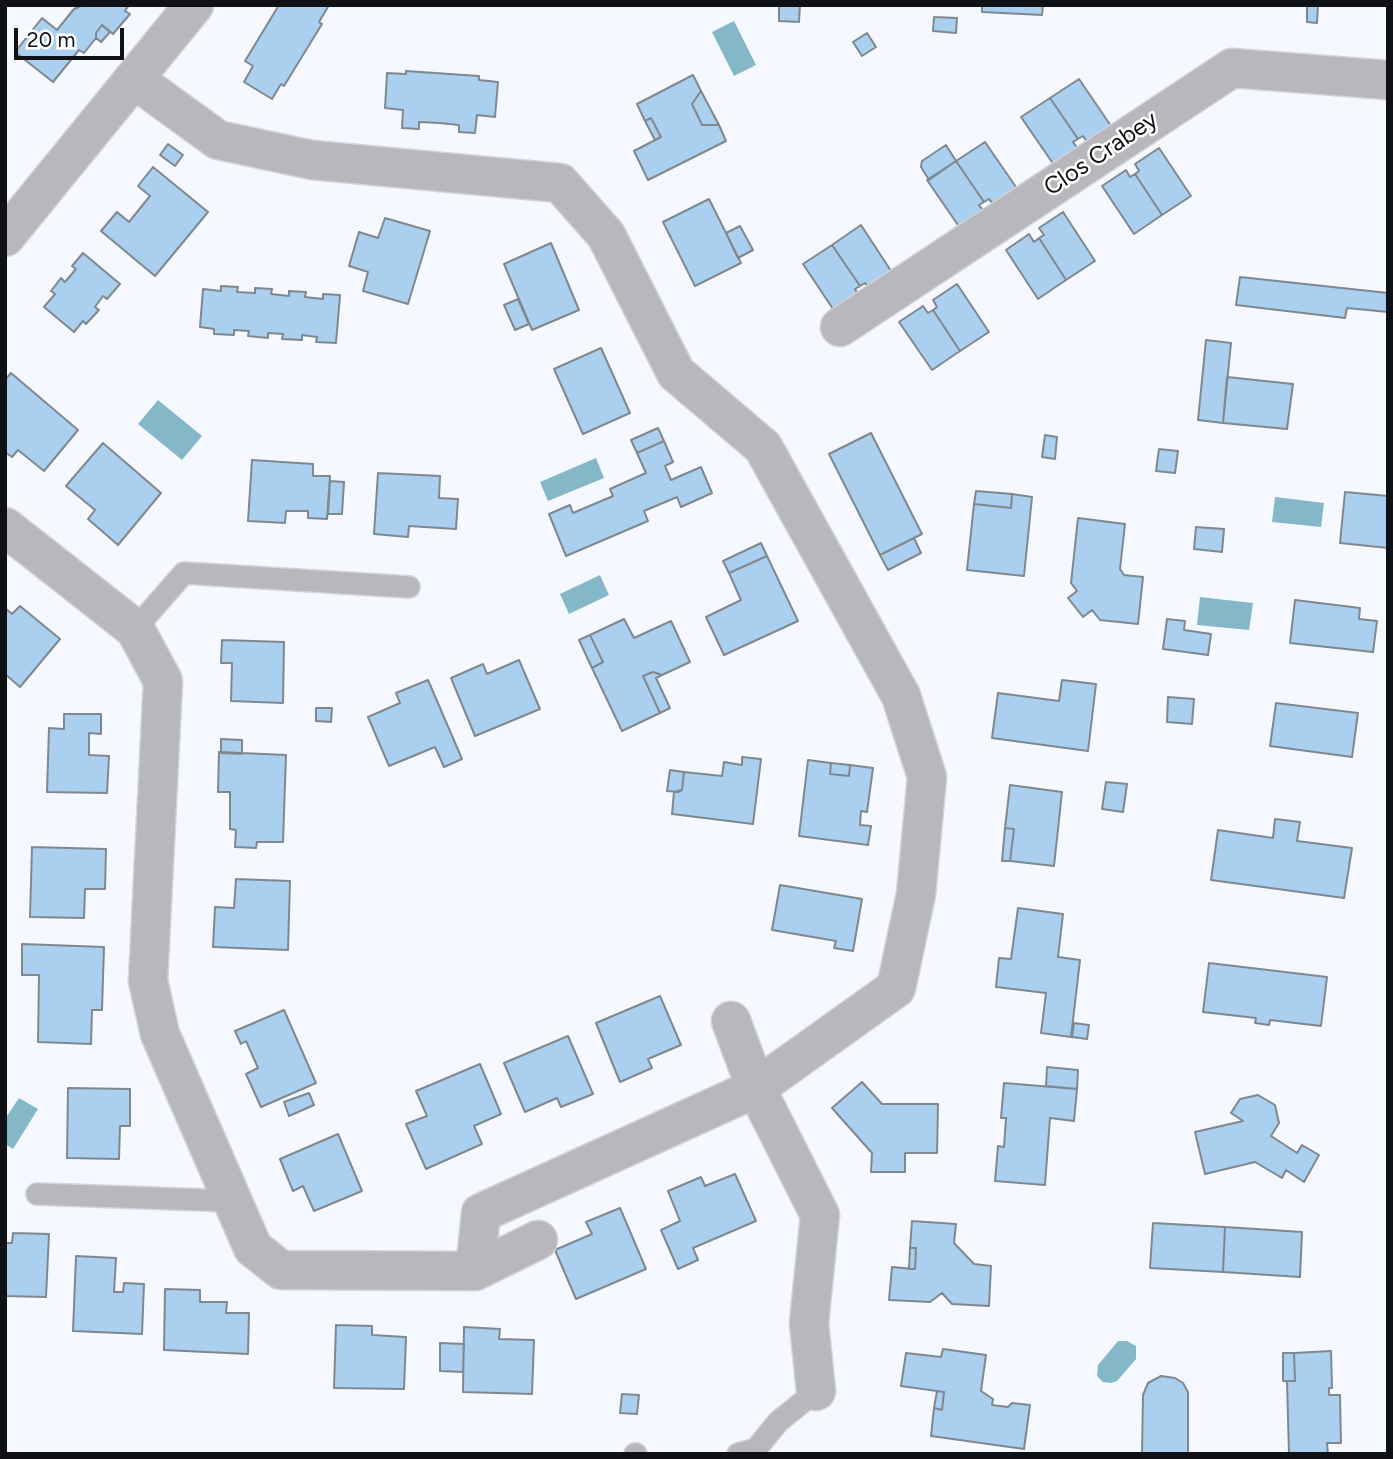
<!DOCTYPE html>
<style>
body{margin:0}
#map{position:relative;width:1393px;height:1459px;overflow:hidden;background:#f6f8ff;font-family:Figtree,sans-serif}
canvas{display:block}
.frame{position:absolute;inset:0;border:7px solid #101115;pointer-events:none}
.scale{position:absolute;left:14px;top:28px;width:110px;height:32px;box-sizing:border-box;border:4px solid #101115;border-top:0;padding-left:9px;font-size:21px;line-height:24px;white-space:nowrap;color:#101115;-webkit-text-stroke:5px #fff;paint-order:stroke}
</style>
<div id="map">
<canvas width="1393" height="1459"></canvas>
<div class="frame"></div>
<div class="scale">20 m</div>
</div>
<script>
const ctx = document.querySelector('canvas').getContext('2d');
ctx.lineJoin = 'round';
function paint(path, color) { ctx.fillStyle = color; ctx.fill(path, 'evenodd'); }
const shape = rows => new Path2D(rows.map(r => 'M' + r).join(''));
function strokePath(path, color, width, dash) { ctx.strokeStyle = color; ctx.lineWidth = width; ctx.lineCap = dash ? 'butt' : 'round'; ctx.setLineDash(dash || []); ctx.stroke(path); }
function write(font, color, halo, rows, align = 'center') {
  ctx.font = font + ' Figtree,sans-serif'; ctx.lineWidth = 5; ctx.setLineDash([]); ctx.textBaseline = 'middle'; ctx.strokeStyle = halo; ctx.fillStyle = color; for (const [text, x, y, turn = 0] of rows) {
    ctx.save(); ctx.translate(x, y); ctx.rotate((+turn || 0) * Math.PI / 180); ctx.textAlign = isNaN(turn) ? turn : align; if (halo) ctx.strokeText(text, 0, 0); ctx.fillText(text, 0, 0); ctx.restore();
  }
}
const water = shape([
 [734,21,756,65,734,76,712,32],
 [158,400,202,436,182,460,138,424],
 [596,458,604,478,548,501,540,482],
 [1275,497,1324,503,1321,527,1272,522],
 [600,575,609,595,569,614,560,594],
 [1200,597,1253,603,1249,630,1197,625],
 [19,1098,38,1109,13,1149,5,1144,5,1119],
 [1118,1341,1127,1341,1136,1346,1136,1359,1117,1381,1111,1383,1103,1382,1097,1376,1098,1365]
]);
const building = shape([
 [83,5,129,5,125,11,130,14,113,34,102,25,96,33,96,38,84,53,79,50,53,82,15,52,42,18,57,30,74,9,83,5],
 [279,5,329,5,319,22,322,24,284,86,281,84,272,99,244,82,253,66,245,61,279,5],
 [779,5,800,5,799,22,779,21,779,5],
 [982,5,1043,5,1042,15,982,12,982,5],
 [1307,5,1318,5,1317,23,1307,22,1307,5],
 [934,17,957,18,956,33,933,31,934,17],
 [102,25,110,32,101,42,96,38,96,33,102,25],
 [867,33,876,47,862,56,853,42,867,33],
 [406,71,479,76,479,80,498,82,495,117,477,115,475,133,459,132,459,125,439,123,419,122,419,129,402,128,403,110,385,108,387,73,406,74,406,71],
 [693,75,701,91,692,104,702,125,719,125,726,141,648,180,634,151,661,137,651,118,645,121,637,104,693,75],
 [1079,79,1111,126,1087,142,1083,136,1078,139,1050,98,1079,79],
 [701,91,719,125,702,125,692,104,701,91],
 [1050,98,1078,139,1073,142,1078,149,1054,165,1021,117,1050,98],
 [651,118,661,137,655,140,645,121,651,118],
 [985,142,1018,190,994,205,989,199,984,202,956,161,985,142],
 [168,144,183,155,175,166,160,155,168,144],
 [946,145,956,161,929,180,921,167,922,161,946,145],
 [1159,148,1191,196,1162,215,1135,174,1139,171,1135,164,1159,148],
 [956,161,984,202,979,205,984,212,960,228,927,180,956,161],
 [153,167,208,212,155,276,101,231,117,212,129,222,150,196,138,186,153,167],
 [1126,170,1130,177,1135,174,1162,215,1134,234,1102,186,1126,170],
 [709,199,741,263,695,286,663,222,709,199],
 [1063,212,1095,261,1066,280,1039,238,1044,235,1039,228,1063,212],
 [385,218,430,231,408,304,363,291,368,272,349,266,359,232,378,238,385,218],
 [861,225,893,274,869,289,865,283,860,286,832,245,861,225],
 [740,226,753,250,738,258,726,233,740,226],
 [1029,234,1034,242,1039,238,1066,280,1038,299,1006,250,1029,234],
 [551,243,579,310,532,330,504,264,551,243],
 [832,245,860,286,855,289,859,296,835,312,803,264,832,245],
 [83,253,120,284,107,299,103,296,95,307,99,310,86,324,83,321,74,332,44,307,55,294,51,291,61,278,65,282,76,269,72,266,83,253],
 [1240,277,1388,293,1388,312,1347,308,1345,318,1236,305,1240,277],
 [957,284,989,332,960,351,933,310,937,307,933,300,957,284],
 [221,286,238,287,237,292,255,293,255,288,272,289,271,294,289,296,289,291,306,292,305,297,323,299,323,294,340,295,336,343,316,342,317,337,302,335,302,340,282,339,283,334,268,333,268,338,248,336,249,331,234,330,234,335,214,334,214,329,200,327,203,289,221,291,221,286],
 [518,299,529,324,515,330,504,305,518,299],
 [923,306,928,313,933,310,960,351,932,370,899,322,923,306],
 [1206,340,1231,343,1223,423,1198,420,1206,340],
 [601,348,630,413,583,434,554,369,601,348],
 [11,373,78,430,44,471,18,450,12,457,5,452,5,380,11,373],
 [1227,377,1293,384,1287,429,1223,423,1227,377],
 [658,428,664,441,637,453,631,440,658,428],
 [871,433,922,534,880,555,829,454,871,433],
 [1045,435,1057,437,1055,459,1042,457,1045,435],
 [664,441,673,462,665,466,671,480,701,467,712,493,681,507,677,497,644,511,648,521,566,556,549,514,570,505,573,513,613,496,610,489,646,473,637,453,664,441],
 [103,443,161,493,118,545,88,519,95,510,66,486,103,443],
 [1159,449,1178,451,1175,473,1156,471,1159,449],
 [252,460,313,464,313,476,330,476,327,519,308,518,308,511,286,511,285,523,248,521,252,460],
 [378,473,440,476,439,498,458,499,456,529,409,526,408,537,374,534,378,473],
 [330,481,344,482,342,514,328,514,330,481],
 [976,491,1012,494,1011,508,974,504,976,491],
 [1345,492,1388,496,1388,548,1340,543,1345,492],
 [1012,494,1032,497,1024,576,967,570,974,504,1011,508,1012,494],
 [1078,518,1125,524,1120,569,1124,575,1143,577,1138,624,1100,620,1092,610,1083,617,1068,598,1077,591,1071,583,1078,518],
 [1196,527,1224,529,1222,552,1194,549,1196,527],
 [914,538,921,553,888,570,880,555,914,538],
 [761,543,767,556,729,573,723,561,761,543],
 [767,556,798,621,724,655,706,617,741,600,729,573,767,556],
 [1295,600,1360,608,1359,619,1377,621,1373,652,1290,643,1295,600],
 [20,606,60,639,20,687,5,674,5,608,12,614,20,606],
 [624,619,634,638,671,621,690,662,662,675,653,672,643,676,660,713,622,731,592,668,603,662,590,635,624,619],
 [1167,619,1185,621,1184,630,1211,634,1208,655,1163,649,1167,619],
 [590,635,603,662,592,668,579,640,590,635],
 [222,640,284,642,283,703,231,701,232,663,221,663,222,640],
 [519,660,540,709,475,736,451,678,483,664,487,674,519,660],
 [653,672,662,675,656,678,670,708,660,713,643,676,653,672],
 [428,680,462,759,444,767,435,747,389,766,368,717,400,703,396,693,428,680],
 [1062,680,1096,684,1088,751,992,738,998,693,1059,701,1062,680],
 [1168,697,1194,699,1192,724,1167,722,1168,697],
 [1276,703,1358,713,1352,757,1270,746,1276,703],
 [316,708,332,708,331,722,316,721,316,708],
 [64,714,101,714,101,734,89,733,89,755,109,756,107,793,47,792,49,728,64,729,64,714],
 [221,739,242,740,242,754,221,753,221,739],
 [219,752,286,755,283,842,257,842,256,848,235,847,236,830,230,829,230,792,218,792,219,752],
 [742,757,761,759,753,824,672,814,674,792,682,790,684,772,722,776,724,762,742,765,742,757],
 [808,760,831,763,830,774,849,776,850,765,873,768,867,812,861,811,860,825,871,826,868,845,799,836,808,760],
 [831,763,850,765,849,776,830,774,831,763],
 [670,770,684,772,682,790,678,792,667,791,670,770],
 [1106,782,1127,784,1123,812,1102,809,1106,782],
 [1010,785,1062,792,1054,866,1010,861,1014,829,1005,828,1010,785],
 [1275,819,1300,822,1297,841,1352,848,1344,898,1211,880,1218,830,1273,838,1275,819],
 [1005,828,1014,829,1010,861,1002,861,1005,828],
 [32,847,106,849,105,889,85,889,84,918,30,917,32,847],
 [236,879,290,881,288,950,213,947,215,907,234,908,236,879],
 [780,885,862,899,853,951,834,948,836,941,772,930,780,885],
 [1018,908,1063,914,1058,957,1080,960,1071,1037,1041,1033,1046,993,996,987,999,958,1011,959,1018,908],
 [22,944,104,947,102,1010,92,1010,91,1044,38,1042,39,975,22,975,22,944],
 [1209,963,1327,977,1321,1026,1270,1020,1269,1025,1255,1023,1256,1018,1203,1012,1209,963],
 [660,996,681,1045,648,1059,652,1068,620,1082,596,1023,660,996],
 [284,1010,316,1083,261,1107,246,1074,258,1068,246,1041,241,1044,235,1031,284,1010],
 [1074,1023,1089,1025,1087,1039,1072,1037,1074,1023],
 [568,1036,593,1094,561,1107,557,1098,525,1112,504,1063,568,1036],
 [480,1064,501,1114,474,1126,482,1144,426,1169,406,1124,427,1116,416,1091,480,1064],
 [1047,1067,1078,1070,1077,1089,1046,1086,1047,1067],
 [862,1082,882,1104,938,1104,937,1153,905,1153,905,1172,871,1172,872,1153,832,1108,862,1082],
 [1004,1083,1077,1089,1074,1121,1050,1118,1045,1185,995,1181,998,1146,1004,1147,1006,1118,1001,1118,1004,1083],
 [68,1088,130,1089,130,1126,120,1126,119,1159,67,1158,68,1088],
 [309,1093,314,1105,289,1116,284,1102,309,1093],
 [1258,1095,1275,1105,1279,1123,1271,1136,1297,1153,1302,1145,1319,1155,1304,1182,1286,1170,1282,1178,1255,1162,1205,1174,1195,1132,1243,1121,1231,1113,1240,1099,1258,1095],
 [338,1134,362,1191,314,1211,303,1186,293,1191,280,1159,338,1134],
 [735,1174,756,1221,693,1248,698,1260,678,1269,661,1230,680,1221,668,1191,701,1177,705,1186,735,1174],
 [620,1208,646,1269,576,1299,555,1250,592,1234,586,1222,620,1208],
 [912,1221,956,1224,954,1243,974,1264,991,1266,989,1306,952,1304,942,1293,930,1302,889,1300,892,1267,915,1269,916,1248,910,1248,912,1221],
 [1153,1223,1225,1227,1223,1272,1150,1268,1153,1223],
 [1225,1227,1302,1232,1300,1277,1223,1272,1225,1227],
 [13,1233,49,1234,46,1297,5,1296,5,1243,12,1243,13,1233],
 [910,1248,916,1248,915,1269,909,1269,910,1248],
 [76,1256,116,1258,114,1292,123,1292,124,1283,144,1284,142,1334,73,1331,76,1256],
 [165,1289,200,1290,200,1302,227,1302,226,1313,249,1313,248,1354,164,1350,165,1289],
 [336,1325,372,1326,372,1335,406,1337,404,1389,334,1388,336,1325],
 [464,1327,500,1329,499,1339,534,1340,532,1394,463,1392,464,1327],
 [440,1343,464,1344,463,1372,440,1371,440,1343],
 [943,1349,986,1355,981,1391,993,1399,992,1405,1008,1407,1012,1403,1030,1405,1024,1449,931,1436,934,1408,942,1410,944,1392,901,1386,906,1353,941,1357,943,1349],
 [1331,1351,1332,1388,1329,1388,1329,1395,1340,1395,1341,1443,1327,1443,1328,1454,1289,1454,1287,1381,1295,1381,1294,1353,1331,1351],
 [1283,1353,1294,1353,1295,1381,1283,1381,1283,1353],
 [1161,1376,1175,1378,1183,1383,1188,1392,1188,1454,1142,1454,1143,1395,1148,1383,1161,1376],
 [937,1391,944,1392,942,1410,934,1408,937,1391],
 [622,1394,639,1395,637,1414,620,1413,622,1394]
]);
const service = shape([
 [135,629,184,573,409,587],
 [37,1194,233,1201],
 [635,1454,636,1454],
 [738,1454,756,1449,778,1422,816,1391]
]);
const minor = shape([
 [5,237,194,5],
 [840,327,1232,68,1388,80],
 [5,527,135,629,163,681,148,981,160,1034,253,1248,281,1270,475,1271,481,1213,756,1088,896,988,916,894,927,777,901,696,763,447,676,373,606,235,560,183,312,160,218,140,134,79],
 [731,1021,756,1088,820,1215,809,1323,816,1391],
 [475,1271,538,1240]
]);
const streetNames = [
 ["Clos Crabey",1101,154,-34]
];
paint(water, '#84b8c8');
paint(building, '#aacfef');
strokePath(building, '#7f888f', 2);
strokePath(service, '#d1d3da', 24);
strokePath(minor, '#d1d3da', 41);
strokePath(service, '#b8b7bc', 21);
strokePath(minor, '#b8b7bc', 38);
write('24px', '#101115', '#fff', streetNames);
</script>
